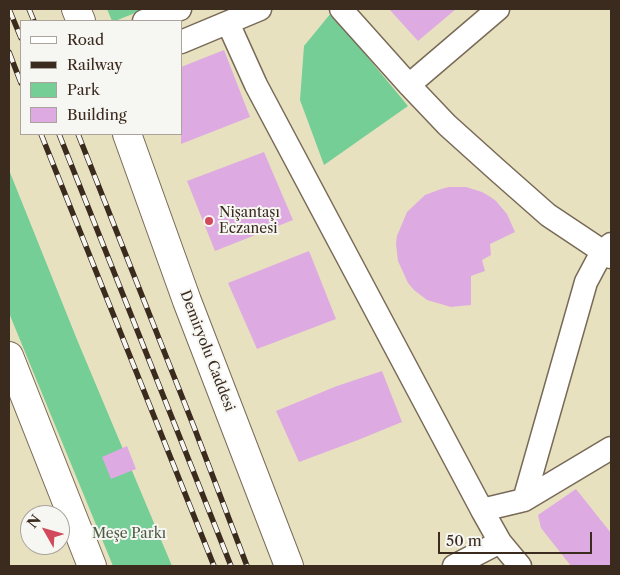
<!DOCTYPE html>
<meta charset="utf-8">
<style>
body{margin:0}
#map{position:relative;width:620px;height:575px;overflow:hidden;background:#e8e1c0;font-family:"Libre Caslon Text",serif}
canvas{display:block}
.frame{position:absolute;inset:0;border:10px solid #3b2a1e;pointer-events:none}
.legend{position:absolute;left:20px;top:20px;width:162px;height:115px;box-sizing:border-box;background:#f6f6f2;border:1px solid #aba49d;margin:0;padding:6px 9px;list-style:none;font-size:15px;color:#3b2a1e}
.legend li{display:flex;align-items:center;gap:10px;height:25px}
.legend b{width:25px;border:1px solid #aba49d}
.north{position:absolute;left:20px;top:505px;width:50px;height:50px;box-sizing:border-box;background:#f6f6f2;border:1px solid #aba49d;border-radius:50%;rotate:308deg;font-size:14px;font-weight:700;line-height:20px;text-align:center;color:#3b2a1e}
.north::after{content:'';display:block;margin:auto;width:18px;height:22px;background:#d1495b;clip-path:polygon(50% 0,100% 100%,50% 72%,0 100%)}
.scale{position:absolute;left:438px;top:532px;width:154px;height:22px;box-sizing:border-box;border:2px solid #3b2a1e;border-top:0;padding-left:6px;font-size:15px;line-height:18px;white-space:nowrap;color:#3b2a1e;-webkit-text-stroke:4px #f6f6f2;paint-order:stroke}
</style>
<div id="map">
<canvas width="620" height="575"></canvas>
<div class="frame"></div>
<ul class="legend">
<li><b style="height:6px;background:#fff"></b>Road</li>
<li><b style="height:6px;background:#3b2a1e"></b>Railway</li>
<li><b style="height:14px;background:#74ce95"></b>Park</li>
<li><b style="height:14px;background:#ddabe1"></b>Building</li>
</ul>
<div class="north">N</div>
<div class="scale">50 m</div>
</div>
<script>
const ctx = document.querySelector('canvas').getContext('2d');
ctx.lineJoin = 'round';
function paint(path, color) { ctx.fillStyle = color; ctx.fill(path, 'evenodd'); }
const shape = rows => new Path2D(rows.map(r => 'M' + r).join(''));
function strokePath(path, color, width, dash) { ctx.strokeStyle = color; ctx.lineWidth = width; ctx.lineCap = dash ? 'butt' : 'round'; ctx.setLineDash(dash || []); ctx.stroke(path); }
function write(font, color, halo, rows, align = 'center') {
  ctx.font = font + ' "Libre Caslon Text",serif'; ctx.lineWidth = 4; ctx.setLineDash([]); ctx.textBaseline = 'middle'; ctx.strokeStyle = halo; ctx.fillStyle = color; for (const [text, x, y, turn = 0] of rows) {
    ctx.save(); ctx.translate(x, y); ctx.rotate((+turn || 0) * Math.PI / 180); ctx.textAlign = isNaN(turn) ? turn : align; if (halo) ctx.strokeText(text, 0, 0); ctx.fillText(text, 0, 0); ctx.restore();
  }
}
const green = shape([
 [107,9,145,9,115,21,112,21],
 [331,13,408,106,324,165,300,100,304,46],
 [9,170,78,342,172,566,113,566,9,313]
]);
const building = shape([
 [389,9,456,9,418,41],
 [224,50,250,117,181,144,181,67],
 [264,152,293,220,215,251,187,181],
 [449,187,466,187,482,192,489,196,496,201,507,214,515,232,490,244,491,255,482,260,485,271,471,276,471,305,451,307,427,300,414,290,408,283,398,261,396,244,397,236,407,212,425,195,441,189],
 [309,251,336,319,257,349,228,283],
 [382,371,402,422,358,440,299,462,276,411,337,386],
 [127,446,136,469,111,479,102,457],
 [576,489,611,533,611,566,571,566,541,528,538,515]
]);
const minor = shape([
 [341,9,409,85,447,125,497,170,548,215,611,257],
 [144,21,180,9],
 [228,23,256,85,482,510,500,542,520,566],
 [181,42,260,9],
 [409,85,498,9],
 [524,500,586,282,602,252,611,244],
 [482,510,524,500,611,448],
 [454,566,500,542]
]);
const major = shape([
 [76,9,81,21],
 [127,134,187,301,289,566],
 [9,356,92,566]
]);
const rail = shape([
 [9,9,21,38],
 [29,9,34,21],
 [9,52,21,83],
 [41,134,214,566],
 [59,134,231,566],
 [78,134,194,427,247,566]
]);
const markers = [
 [209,221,5,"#d1495b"]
];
const poiNames = [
 ["Nişantaşı",219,213],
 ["Eczanesi",219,229]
];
const streetNames = [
 ["Demiryolu Caddesi",207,351,69]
];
const parkNames = [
 ["Meşe Parkı",129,534]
];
paint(green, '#74ce95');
paint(building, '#ddabe1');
strokePath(minor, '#786a57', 25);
strokePath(major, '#786a57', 30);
strokePath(minor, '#fff', 22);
strokePath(major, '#fff', 28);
strokePath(rail, '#3b2a1e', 5.5);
strokePath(rail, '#f6f6f2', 4, [11]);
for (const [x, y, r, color] of markers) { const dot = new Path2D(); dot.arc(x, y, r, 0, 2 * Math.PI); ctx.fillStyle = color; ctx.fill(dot); strokePath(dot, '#f6f6f2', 2); }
write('14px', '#3b2a1e', '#f6f6f2', poiNames, 'left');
write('14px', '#3b2a1e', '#f6f6f2', streetNames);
write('14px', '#4c5b42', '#f6f6f2', parkNames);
</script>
